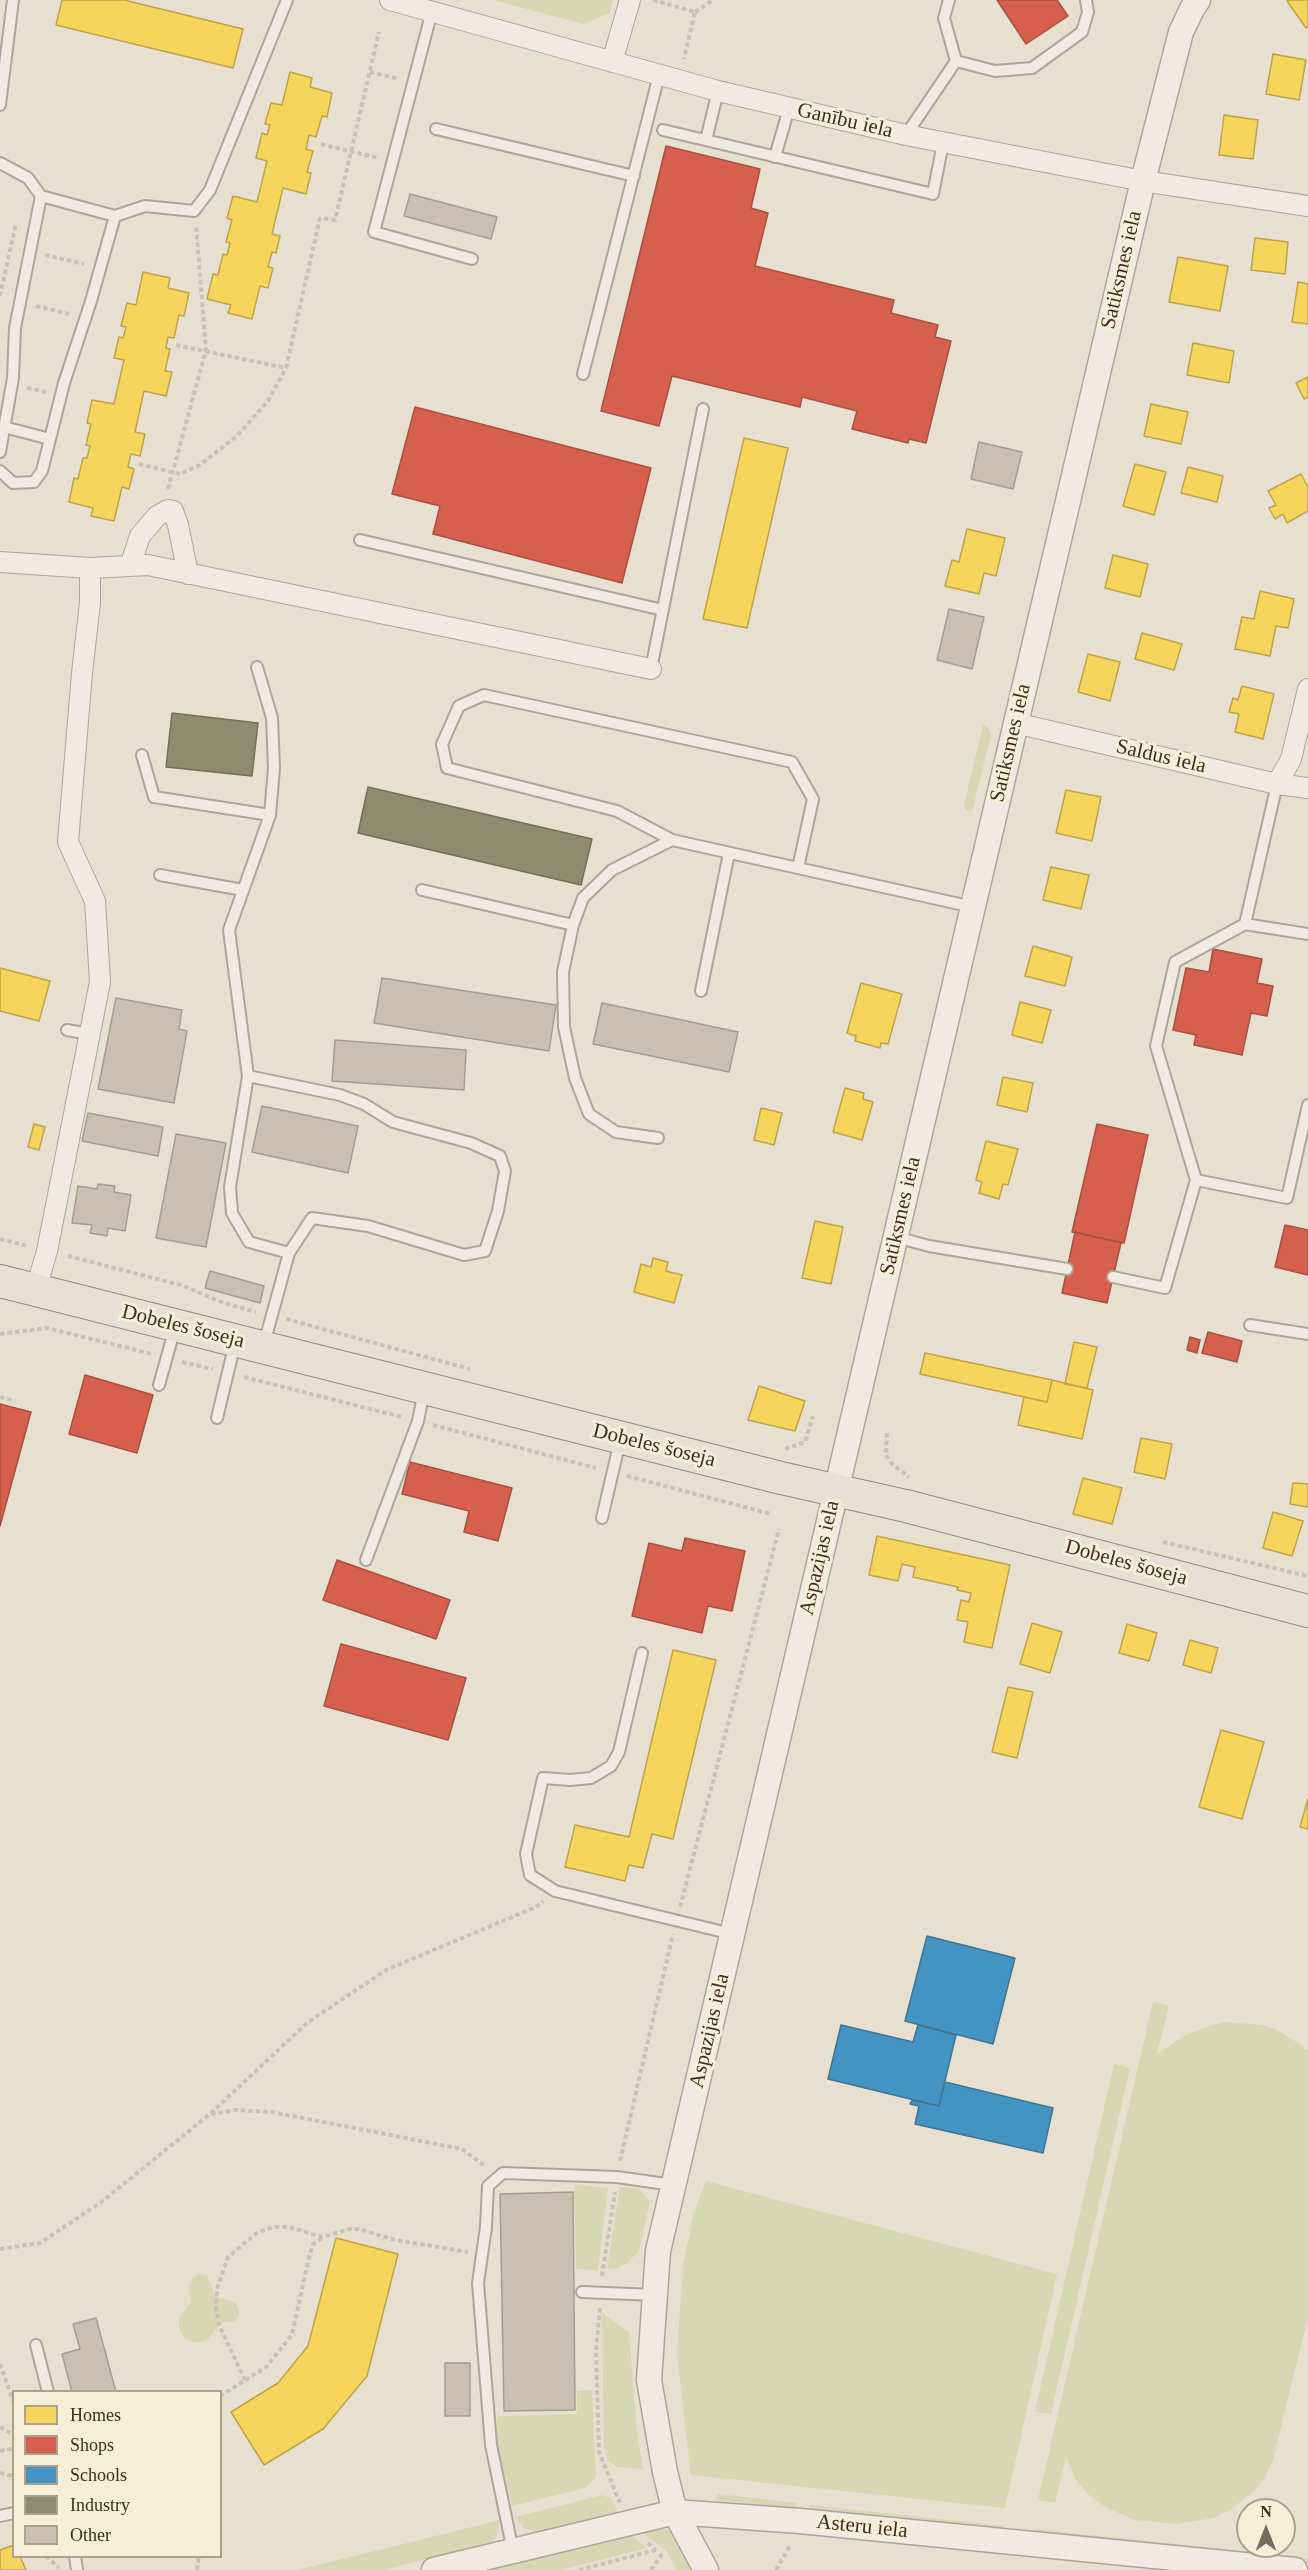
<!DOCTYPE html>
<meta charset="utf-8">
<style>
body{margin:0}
#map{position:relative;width:1308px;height:2570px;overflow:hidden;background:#e7e0d1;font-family:Georgia,serif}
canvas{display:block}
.legend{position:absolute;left:12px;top:2390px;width:210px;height:168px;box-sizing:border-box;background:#f7eed8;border:2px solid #ada18e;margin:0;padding:8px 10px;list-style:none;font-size:18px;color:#3d2e20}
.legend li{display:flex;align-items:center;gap:12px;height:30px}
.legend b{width:30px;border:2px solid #ada18e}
.north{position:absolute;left:1236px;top:2498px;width:60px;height:60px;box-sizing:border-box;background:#f7eed8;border:2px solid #ada18e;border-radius:50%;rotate:0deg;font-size:16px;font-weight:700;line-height:24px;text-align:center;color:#3d2e20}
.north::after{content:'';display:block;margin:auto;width:21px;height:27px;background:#786c5e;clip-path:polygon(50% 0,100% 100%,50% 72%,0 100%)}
</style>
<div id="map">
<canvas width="1308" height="2570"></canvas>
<ul class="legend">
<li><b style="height:16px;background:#f6d55c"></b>Homes</li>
<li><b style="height:16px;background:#d6604d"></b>Shops</li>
<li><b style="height:16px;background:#4393c3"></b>Schools</li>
<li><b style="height:16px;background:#8c8c6e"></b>Industry</li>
<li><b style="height:16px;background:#cbbfb2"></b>Other</li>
</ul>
<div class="north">N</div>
</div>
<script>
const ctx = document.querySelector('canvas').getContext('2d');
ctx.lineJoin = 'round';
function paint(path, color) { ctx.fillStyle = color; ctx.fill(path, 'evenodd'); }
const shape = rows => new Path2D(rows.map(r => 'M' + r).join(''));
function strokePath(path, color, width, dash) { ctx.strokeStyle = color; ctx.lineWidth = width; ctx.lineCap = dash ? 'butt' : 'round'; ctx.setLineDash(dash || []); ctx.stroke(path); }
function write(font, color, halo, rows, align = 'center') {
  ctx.font = font + ' Georgia,serif'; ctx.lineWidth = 6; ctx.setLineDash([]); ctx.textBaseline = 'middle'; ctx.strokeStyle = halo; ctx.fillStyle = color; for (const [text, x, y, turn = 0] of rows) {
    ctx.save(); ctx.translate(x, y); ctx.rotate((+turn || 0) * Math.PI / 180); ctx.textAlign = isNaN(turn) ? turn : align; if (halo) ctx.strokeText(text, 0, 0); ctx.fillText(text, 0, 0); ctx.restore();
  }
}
const green = shape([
 [493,0,613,0,610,13,584,24],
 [983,725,989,729,991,735,972,812,966,810,964,805],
 [1153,2002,1169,2006,1157,2054,1184,2036,1200,2029,1224,2022,1262,2025,1275,2029,1308,2049,1308,2318,1273,2460,1264,2479,1252,2493,1231,2509,1214,2518,1177,2524,1135,2520,1107,2508,1090,2496,1076,2480,1066,2457,1055,2503,1038,2500],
 [1114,2064,1130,2068,1051,2414,1042,2413,1035,2411],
 [706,2181,1057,2274,1005,2508,691,2475,677,2354,683,2266,693,2215],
 [574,2185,608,2188,598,2270,576,2269],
 [620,2187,638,2188,650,2201,639,2251,627,2263,616,2269,607,2268],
 [199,2274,207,2275,214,2293,220,2298,235,2302,239,2309,239,2316,234,2322,225,2322,216,2329,206,2341,193,2342,183,2337,179,2327,179,2318,191,2302,189,2286,192,2278],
 [602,2313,629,2332,637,2431,643,2469,617,2467,608,2461,604,2448],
 [592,2390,596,2477,585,2488,512,2506,497,2444,497,2416,577,2414,577,2391],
 [718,2494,797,2503,795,2509,715,2500],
 [602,2495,612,2499,619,2513,537,2533,524,2528,515,2517],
 [810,2505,1004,2526,1000,2532,808,2510],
 [500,2520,496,2538,489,2544,382,2570,298,2570],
 [660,2528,670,2531,691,2570,677,2570,666,2551,641,2531],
 [1035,2529,1308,2558,1308,2564,1039,2535],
 [629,2534,647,2548,560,2570,479,2570]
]);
const homes = shape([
 [62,0,124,0,243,29,233,68,56,25,62,0],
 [1289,0,1308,0,1308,27,1306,28,1287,1,1289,0],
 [1273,54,1306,60,1299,100,1266,94,1273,54],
 [290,72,312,78,310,87,332,93,327,117,322,116,316,137,309,135,306,149,313,151,307,172,311,173,306,194,283,188,272,234,280,236,276,253,272,252,268,267,273,268,268,288,260,286,252,319,228,313,231,305,207,299,213,274,218,275,223,254,227,255,230,243,226,242,232,220,227,218,233,196,257,202,267,161,256,158,262,133,267,135,270,125,265,124,271,103,282,105,290,72],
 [1224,115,1258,120,1253,159,1219,155,1224,115],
 [1255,238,1288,242,1285,274,1251,270,1255,238],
 [1178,257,1228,266,1220,311,1169,302,1178,257],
 [143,272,170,278,168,288,189,293,184,316,179,315,174,338,168,337,166,348,170,349,165,371,172,372,166,396,144,391,135,432,145,434,140,456,131,454,128,467,134,469,129,489,122,487,114,521,91,516,93,508,69,502,74,478,78,479,83,458,87,458,90,446,86,445,91,424,87,423,92,400,114,404,124,360,114,358,119,337,123,338,126,327,121,326,127,303,136,305,143,272],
 [1298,282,1308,284,1308,324,1292,322,1298,282],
 [1193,343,1234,351,1229,383,1187,375,1193,343],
 [1308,377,1308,397,1304,399,1296,383,1308,377],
 [1151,404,1188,412,1181,444,1144,436,1151,404],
 [744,438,788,448,747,628,703,619,744,438],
 [1135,464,1166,472,1154,515,1123,506,1135,464],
 [1188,467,1223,476,1217,502,1181,493,1188,467],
 [1301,474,1308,487,1308,511,1287,523,1283,514,1275,519,1269,508,1276,505,1268,491,1301,474],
 [967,529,1005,538,996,576,984,573,979,594,945,586,952,560,959,562,967,529],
 [1113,555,1148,564,1140,597,1105,588,1113,555],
 [1260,591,1294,599,1288,628,1276,626,1270,656,1235,649,1242,617,1254,619,1260,591],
 [1142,633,1182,644,1174,670,1135,659,1142,633],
 [1088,654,1120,662,1110,701,1078,692,1088,654],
 [1242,686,1274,694,1263,739,1235,732,1239,714,1229,712,1233,698,1238,700,1242,686],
 [1066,790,1101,797,1092,841,1056,833,1066,790],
 [1051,867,1089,875,1081,909,1043,900,1051,867],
 [1033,946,1072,957,1065,986,1025,976,1033,946],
 [0,968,50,981,39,1021,0,1011,0,968],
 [861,983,902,994,888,1044,881,1043,880,1048,855,1041,856,1036,847,1033,861,983],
 [1020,1002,1051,1010,1042,1043,1012,1035,1020,1002],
 [1003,1077,1033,1083,1027,1112,997,1105,1003,1077],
 [845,1088,864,1093,863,1099,873,1102,862,1140,833,1132,845,1088],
 [761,1108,782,1113,774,1145,754,1140,761,1108],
 [34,1124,45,1127,39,1150,28,1147,34,1124],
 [986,1141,1018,1149,1008,1185,1003,1184,999,1199,979,1193,982,1182,976,1180,986,1141],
 [815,1221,843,1227,831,1284,802,1278,815,1221],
 [653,1258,668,1262,666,1271,682,1275,674,1303,634,1292,641,1264,651,1267,653,1258],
 [1074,1342,1097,1347,1087,1388,1065,1384,1074,1342],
 [925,1353,1052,1380,1047,1402,920,1374,925,1353],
 [1052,1380,1093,1390,1082,1439,1018,1425,1024,1397,1047,1402,1052,1380],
 [759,1386,805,1401,795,1431,748,1420,759,1386],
 [1141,1438,1172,1444,1165,1479,1134,1472,1141,1438],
 [1083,1478,1122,1488,1112,1524,1073,1514,1083,1478],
 [1293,1483,1308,1484,1308,1507,1290,1504,1293,1483],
 [1273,1512,1303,1521,1292,1556,1263,1548,1273,1512],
 [877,1536,1010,1565,992,1648,964,1642,968,1622,957,1620,961,1600,969,1602,971,1593,957,1590,958,1587,913,1577,915,1567,902,1564,898,1581,869,1575,877,1536],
 [1032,1623,1062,1632,1050,1673,1020,1664,1032,1623],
 [1127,1624,1157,1633,1149,1661,1119,1653,1127,1624],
 [1190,1640,1218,1648,1211,1673,1183,1665,1190,1640],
 [673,1650,716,1660,673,1839,652,1834,643,1868,629,1865,625,1881,565,1867,575,1825,629,1837,673,1650],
 [1008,1687,1033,1692,1017,1758,992,1752,1008,1687],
 [1221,1730,1264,1742,1242,1819,1199,1807,1221,1730],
 [1308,1799,1308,1829,1300,1827,1308,1799],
 [336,2238,398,2254,367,2376,323,2429,264,2465,231,2412,278,2383,308,2346,336,2238],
 [14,2545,14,2556,20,2556,26,2570,0,2570,0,2550,14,2545]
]);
const shops = shape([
 [997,0,1057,0,1068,16,1026,44,997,0],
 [666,146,760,169,751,208,768,213,755,266,894,300,891,313,938,325,935,337,951,341,926,443,909,439,908,443,852,429,857,411,802,397,800,407,672,376,659,426,601,411,666,146],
 [415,407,651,468,622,583,433,534,440,506,392,494,415,407],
 [1213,949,1262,959,1257,983,1273,986,1267,1016,1251,1013,1242,1055,1194,1045,1196,1035,1173,1030,1186,968,1209,972,1213,949],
 [1097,1124,1148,1135,1124,1243,1072,1232,1097,1124],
 [1285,1225,1308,1230,1308,1275,1275,1267,1285,1225],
 [1075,1232,1121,1243,1107,1303,1062,1293,1075,1232],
 [1208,1332,1242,1341,1237,1362,1202,1353,1208,1332],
 [1190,1337,1200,1340,1197,1353,1187,1350,1190,1337],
 [85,1375,153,1395,137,1453,69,1434,85,1375],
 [0,1404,31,1412,0,1526,0,1404],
 [410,1462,512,1488,498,1541,464,1532,469,1511,402,1494,410,1462],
 [685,1538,745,1551,732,1611,708,1606,702,1633,632,1616,649,1543,682,1551,685,1538],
 [337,1560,450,1600,436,1639,323,1600,337,1560],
 [341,1644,466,1678,448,1740,324,1706,341,1644]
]);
const schools = shape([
 [927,1936,1015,1958,993,2044,905,2021,927,1936],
 [841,2025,913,2042,918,2025,956,2035,939,2106,828,2079,841,2025],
 [945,2082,1053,2108,1043,2153,915,2124,919,2106,910,2104,912,2100,939,2106,945,2082]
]);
const industry = shape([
 [172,713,258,723,252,776,166,767,172,713],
 [368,787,592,839,581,885,358,833,368,787]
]);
const building = shape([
 [410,194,497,217,491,239,404,216,410,194],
 [979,442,1022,452,1013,489,971,479,979,442],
 [949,609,984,617,972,669,937,660,949,609],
 [382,978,556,1005,549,1051,374,1023,382,978],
 [116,998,182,1010,179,1029,187,1031,174,1103,98,1089,116,998],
 [602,1003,738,1032,729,1072,593,1044,602,1003],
 [335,1040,466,1050,464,1090,332,1081,335,1040],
 [262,1106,358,1126,348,1173,252,1152,262,1106],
 [88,1113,163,1127,158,1156,82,1141,88,1113],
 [176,1134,226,1143,206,1247,156,1238,176,1134],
 [98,1184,115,1186,114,1192,131,1195,125,1231,108,1228,107,1236,90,1233,92,1225,72,1223,78,1186,97,1189,98,1184],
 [210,1271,264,1286,260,1303,205,1288,210,1271],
 [573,2192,575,2410,504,2411,500,2194,573,2192],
 [96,2318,116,2392,72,2392,62,2354,80,2349,73,2324,96,2318],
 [445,2363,470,2363,470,2416,445,2416,445,2363]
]);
const path = shape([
 [653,0,695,12,684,59],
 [695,12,713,0],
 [370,72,399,79],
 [321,144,378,158],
 [45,255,84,264],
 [0,296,16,223],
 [36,306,69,314],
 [176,345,286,368,320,218,335,220,379,32],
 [27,388,46,392],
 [139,464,180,474,200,465,238,435,268,401,286,368],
 [168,489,206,350,196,226],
 [0,1239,28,1246],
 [68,1256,184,1286,224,1303,256,1312],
 [286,1319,470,1369],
 [0,1334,47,1328,152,1354],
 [182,1362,213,1369],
 [244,1377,402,1417],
 [0,1397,15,1401],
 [433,1425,596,1468],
 [887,1433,886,1455,893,1465,909,1477],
 [785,1449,805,1442,813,1416],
 [627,1476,771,1514],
 [1163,1542,1308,1576],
 [680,1907,779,1529],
 [211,2114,237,2110,272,2112,462,2149,485,2166],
 [620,2161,673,1934],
 [0,2249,40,2243,100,2203,210,2114,307,2023,386,1970,536,1907,543,1901],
 [602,2276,615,2192],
 [600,2308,596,2351,599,2452,620,2503],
 [0,2364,14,2403],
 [245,2380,219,2325,216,2308,217,2289,228,2257,258,2232,275,2227,289,2227,322,2237,350,2229,359,2229,395,2240,468,2252],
 [220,2396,266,2367,292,2335,309,2257,313,2244,322,2238],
 [0,2427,14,2435],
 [0,2451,14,2448],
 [0,2473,14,2476],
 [648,2543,656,2550],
 [46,2556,59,2568],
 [197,2570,199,2556],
 [579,2570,656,2550],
 [651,2570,662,2554],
 [776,2570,791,2544]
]);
const service = shape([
 [432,11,374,232,472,259],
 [956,61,995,71,1032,68,1082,32,1088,12,1086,0],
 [0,105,13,0],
 [436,129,634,176],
 [663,130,933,194,943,143],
 [906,135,956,61,944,18,949,0],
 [706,140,718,91],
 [775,157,789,108],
 [0,163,28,178,41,196,15,328,13,378,0,452],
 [41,196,115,216],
 [583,374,659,75],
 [4,427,50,439],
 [0,471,13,483,34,482,42,471,64,383,91,301,115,216,145,206,194,211,210,190,287,0],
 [360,540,663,610],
 [257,667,272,718,274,768,270,815,229,930,248,1076,230,1187,232,1213,249,1242,289,1253,264,1344],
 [651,669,703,409],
 [142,755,154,797,270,815],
 [798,868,813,799,792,762,484,695,459,706,442,744,447,768,617,811,672,840,973,907],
 [160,875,243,890],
 [422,890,573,925],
 [1245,924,1308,934],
 [701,991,729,853],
 [67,1030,89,1034],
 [248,1076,340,1095,364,1104,393,1122,471,1143,500,1156,505,1171,498,1211,485,1251,464,1255,368,1226,312,1218,289,1253],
 [658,1138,616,1132,589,1114,575,1078,564,1027,563,972,573,925,583,898,612,870,672,840],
 [1196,1180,1287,1198,1308,1105],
 [896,1237,929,1246,1067,1269],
 [1113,1277,1165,1288,1196,1180,1156,1046,1175,962,1245,924,1277,784],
 [1250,1325,1308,1334],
 [159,1385,175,1328],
 [217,1418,235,1343],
 [602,1518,620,1441],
 [366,1560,418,1421,424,1391],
 [642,1653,619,1752,611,1766,591,1778,570,1780,543,1778,526,1854,530,1875,555,1891,732,1934],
 [582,2292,655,2295],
 [36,2345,48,2392],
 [0,2516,14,2513],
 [513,2551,491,2445,478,2283,486,2227,488,2186,503,2173,617,2177,673,2185],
 [75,2556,77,2570]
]);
const minor = shape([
 [390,0,718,91,906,135,1143,181,1308,206],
 [612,62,630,0],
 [0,562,90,568,148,565,651,669],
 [130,566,140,536,157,516,168,510,173,511,178,525,188,574],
 [1015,723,1277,784,1308,788],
 [1277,784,1291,759,1308,689],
 [36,1289,47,1251,100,982,95,901,68,842,82,673,90,603,90,568]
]);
const tertiary = shape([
 [434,2570,675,2512,800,2521,1295,2570],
 [706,2570,675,2512,665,2472,649,2380,658,2251,1143,181,1181,32,1192,9,1198,0]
]);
const primary = shape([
 [0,1281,781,1478,906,1506,1308,1611]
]);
const streetNames = [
 ["Ganību iela",845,121,13],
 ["Satiksmes iela",1122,270,-77],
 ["Satiksmes iela",1011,743,-77],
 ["Saldus iela",1161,757,13],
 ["Satiksmes iela",901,1216,-77],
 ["Dobeles šoseja",183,1327,14],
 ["Dobeles šoseja",654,1446,14],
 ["Aspazijas iela",820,1558,-77],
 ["Dobeles šoseja",1126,1563,15],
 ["Aspazijas iela",710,2031,-77],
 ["Asteru iela",862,2527,6]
];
paint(green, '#d6d7b3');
paint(homes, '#f6d55c');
strokePath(homes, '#bea34a', 1.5);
paint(shops, '#d6604d');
strokePath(shops, '#a85140', 1.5);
paint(schools, '#4393c3');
strokePath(schools, '#417592', 1.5);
paint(industry, '#8c8c6e');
strokePath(industry, '#747057', 1.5);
paint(building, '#cbbfb2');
strokePath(building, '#a89c90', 1.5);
strokePath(service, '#ada599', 14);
strokePath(minor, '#ada599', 22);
strokePath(tertiary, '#ada599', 27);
strokePath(primary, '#928b80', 34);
strokePath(path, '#c8c2b9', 4, [4.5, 3]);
strokePath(service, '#efebe3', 10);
strokePath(minor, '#efebe3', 20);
strokePath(tertiary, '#efebe3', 24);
strokePath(primary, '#e6e1d4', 32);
write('21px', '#3d2e20', '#f7eed8', streetNames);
</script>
